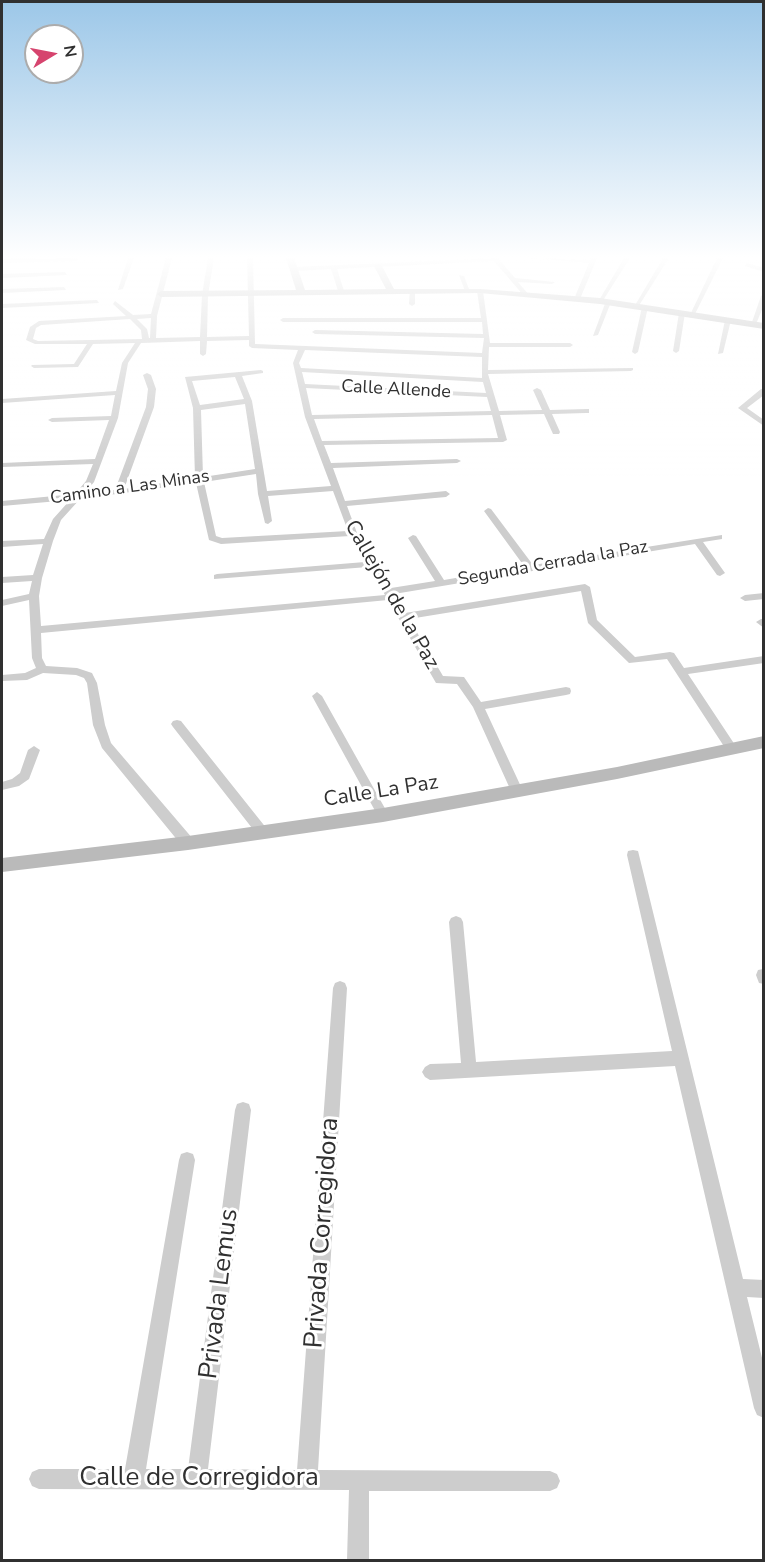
<!DOCTYPE html>
<meta charset="utf-8">
<style>
body{margin:0}
#map{position:relative;width:765px;height:1562px;overflow:hidden;background:#fff;font-family:"Nunito Sans",sans-serif}
canvas{display:block}
.frame{position:absolute;inset:0;border:3px solid #303030;pointer-events:none}
.north{position:absolute;left:24px;top:24px;width:60px;height:60px;box-sizing:border-box;background:#fff;border:2px solid #acacac;border-radius:50%;rotate:80deg;font-size:16px;font-weight:700;line-height:24px;text-align:center;color:#303030}
.north::after{content:'';display:block;margin:auto;width:21px;height:27px;background:#d6446e;clip-path:polygon(50% 0,100% 100%,50% 72%,0 100%)}
</style>
<div id="map">
<canvas width="765" height="1562"></canvas>
<div class="frame"></div>
<div class="north">N</div>
</div>
<script>
const ctx = document.querySelector('canvas').getContext('2d');
ctx.lineJoin = 'round';
const shape = rows => new Path2D(rows.map(r => 'M' + r).join(''));
function paint(path, color) { ctx.fillStyle = color; ctx.fill(path, 'evenodd'); }
function write(font, color, halo, rows, align = 'center') {
  ctx.font = font + ' "Nunito Sans",sans-serif'; ctx.lineWidth = 6; ctx.setLineDash([]); ctx.textBaseline = 'middle'; ctx.strokeStyle = halo; ctx.fillStyle = color; for (const [text, x, y, turn = 0] of rows) {
    ctx.save(); ctx.translate(x, y); ctx.rotate((+turn || 0) * Math.PI / 180); ctx.textAlign = isNaN(turn) ? turn : align; if (halo) ctx.strokeText(text, 0, 0); ctx.fillText(text, 0, 0); ctx.restore();
  }
}
const street = shape([
 [79,258,77,261,2,263,2,259,79,258],
 [128,258,134,258,123,289,118,290,128,258],
 [166,258,172,258,157,316,156,338,200,337,202,295,208,258,214,258,208,295,207,337,249,336,247,258,253,258,255,344,482,353,484,338,315,334,312,332,315,330,483,334,482,322,283,322,280,320,283,318,481,318,477,291,480,289,483,291,490,343,570,343,573,345,570,347,489,347,488,370,633,368,633,370,631,371,488,374,499,411,542,410,533,390,537,388,541,390,550,410,589,409,589,413,586,413,552,414,560,432,559,434,553,434,544,414,500,415,507,440,503,442,324,445,331,463,457,459,461,461,457,463,333,468,345,501,446,491,450,494,446,497,347,506,357,533,391,588,435,581,408,538,413,535,416,536,444,580,524,566,484,511,488,508,491,509,533,565,722,535,722,539,703,542,725,573,720,576,717,575,695,544,394,594,405,613,585,584,590,587,597,620,635,657,670,652,674,653,684,668,764,656,764,663,688,674,735,745,737,748,735,751,727,751,667,659,629,663,588,623,581,591,409,619,443,676,464,677,481,702,566,687,570,688,571,691,570,694,566,695,485,709,523,791,521,794,517,796,513,794,511,791,473,707,457,684,436,683,388,600,41,633,42,658,46,666,77,668,92,673,97,683,105,725,111,743,193,839,194,843,193,847,183,847,102,748,93,725,87,683,84,678,76,675,43,673,27,680,2,681,2,675,25,673,36,668,32,658,29,600,2,606,2,600,29,594,32,581,2,583,2,577,33,575,43,544,2,547,2,541,44,539,53,519,70,500,2,506,2,501,75,494,86,481,93,464,2,467,2,463,95,459,109,420,52,422,48,420,52,418,111,416,115,395,2,403,2,399,116,391,122,363,135,343,93,344,78,367,34,368,31,366,32,365,74,364,87,344,35,344,26,340,30,327,39,321,126,316,113,304,115,301,133,315,151,314,166,258],
 [151,318,150,338,149,338,147,329,137,319,151,318],
 [130,319,141,330,142,339,38,341,33,339,36,328,41,325,130,319],
 [249,340,249,346,252,348,298,350,293,363,305,417,331,486,267,491,252,401,242,376,263,373,263,371,261,370,185,377,193,408,195,478,124,489,154,407,156,389,151,375,147,373,143,375,148,389,146,407,115,490,85,493,94,482,118,418,128,363,141,343,200,341,200,354,203,356,206,354,207,341,249,340],
 [305,350,482,357,482,378,301,368,299,363,305,350],
 [302,372,483,382,486,393,305,384,302,372],
 [235,377,244,399,200,405,192,381,235,377],
 [306,388,487,397,491,411,312,415,306,388],
 [245,404,255,469,203,477,201,410,245,404],
 [492,415,498,438,322,441,314,419,492,415],
 [256,474,258,494,265,523,268,524,272,521,268,496,333,491,348,531,222,538,216,536,204,482,256,474],
 [196,483,209,540,221,544,350,536,365,562,217,574,214,575,214,579,368,567,385,595,41,626,39,596,42,578,53,541,61,520,80,499,196,483],
 [498,258,515,278,555,282,552,284,518,282,529,295,524,296,494,261,337,269,344,291,341,293,338,291,331,269,295,271,292,269,295,267,498,258],
 [529,258,590,260,591,258,597,258,580,299,577,301,574,299,589,263,529,258],
 [624,258,630,258,602,302,598,302,624,258],
 [663,258,669,258,638,307,634,307,663,258],
 [717,258,723,258,695,314,690,315,717,258],
 [747,263,764,268,764,272,745,266,747,263],
 [65,272,67,275,2,278,2,274,65,272],
 [459,275,464,276,470,292,465,291,459,275],
 [64,287,66,290,2,293,2,289,64,287],
 [410,289,415,290,415,304,412,306,409,304,410,289],
 [764,294,764,305,756,324,751,325,761,296,764,294],
 [97,300,99,303,2,308,2,304,97,300],
 [606,301,611,302,598,335,593,336,606,301],
 [645,305,648,307,638,352,635,354,632,352,642,307,645,305],
 [682,311,685,313,679,351,676,353,673,351,679,313,682,311],
 [728,318,731,320,723,353,718,354,725,320,728,318],
 [761,389,764,389,764,395,747,408,764,420,764,426,738,408,761,389],
 [764,593,764,599,745,601,740,598,745,595,764,593],
 [761,619,764,619,764,628,756,622,761,619],
 [317,692,322,696,387,812,389,815,387,818,379,818,312,696,317,692],
 [177,720,181,721,267,829,269,833,267,837,259,837,173,727,171,724,173,721,177,720],
 [34,746,40,750,29,779,19,786,2,790,2,782,12,779,20,773,28,750,34,746],
 [633,850,638,851,639,855,743,1279,764,1280,764,1298,747,1297,764,1366,764,1418,757,1415,754,1408,675,1066,430,1080,425,1077,422,1072,425,1067,430,1064,461,1063,449,922,451,918,456,916,461,918,463,922,476,1062,672,1051,627,855,628,851,633,850],
 [763,969,764,969,764,984,759,983,756,975,758,970,763,969],
 [340,981,345,983,347,988,318,1470,550,1471,557,1474,560,1481,557,1488,550,1491,369,1491,369,1560,347,1560,349,1490,39,1489,32,1486,29,1479,32,1472,39,1469,125,1469,179,1160,181,1154,187,1152,193,1154,195,1160,146,1469,188,1469,235,1110,237,1104,243,1102,249,1104,251,1110,208,1469,297,1470,333,988,335,983,340,981]
]);
const secondary = shape([
 [286,258,294,258,305,290,386,289,374,266,378,264,382,266,394,289,480,289,600,298,764,323,764,329,600,304,480,293,161,297,157,294,161,291,296,290,286,258],
 [764,736,764,748,617,779,383,822,188,850,2,872,2,858,188,836,383,808,617,767,764,736]
]);
const farStreetnames = [
 ["Calle Allende",396,390,3],
 ["Camino a Las Minas",130,488,-8],
 ["Segunda Cerrada la Paz",553,564,-10]
];
const streetNames = [
 ["Callejón de la Paz",391,595,60],
 ["Calle La Paz",381,792,-9]
];
const nearStreetnames = [
 ["Privada Corregidora",323,1233,-86],
 ["Privada Lemus",220,1294,-83],
 ["Calle de Corregidora",199,1479]
];
paint(street, '#cdcdcd');
paint(secondary, '#bababa');
const sky = ctx.createLinearGradient(0, 0, 0, 476);
sky.addColorStop(0, '#9cc7e8');
sky.addColorStop(0.54, '#fff');
sky.addColorStop(1, '#ffffff00');
ctx.fillStyle = sky;
ctx.fillRect(0, 0, 765, 476);
write('18px', '#303030', '#fff', farStreetnames);
write('21px', '#303030', '#fff', streetNames);
write('26px', '#303030', '#fff', nearStreetnames);
</script>
